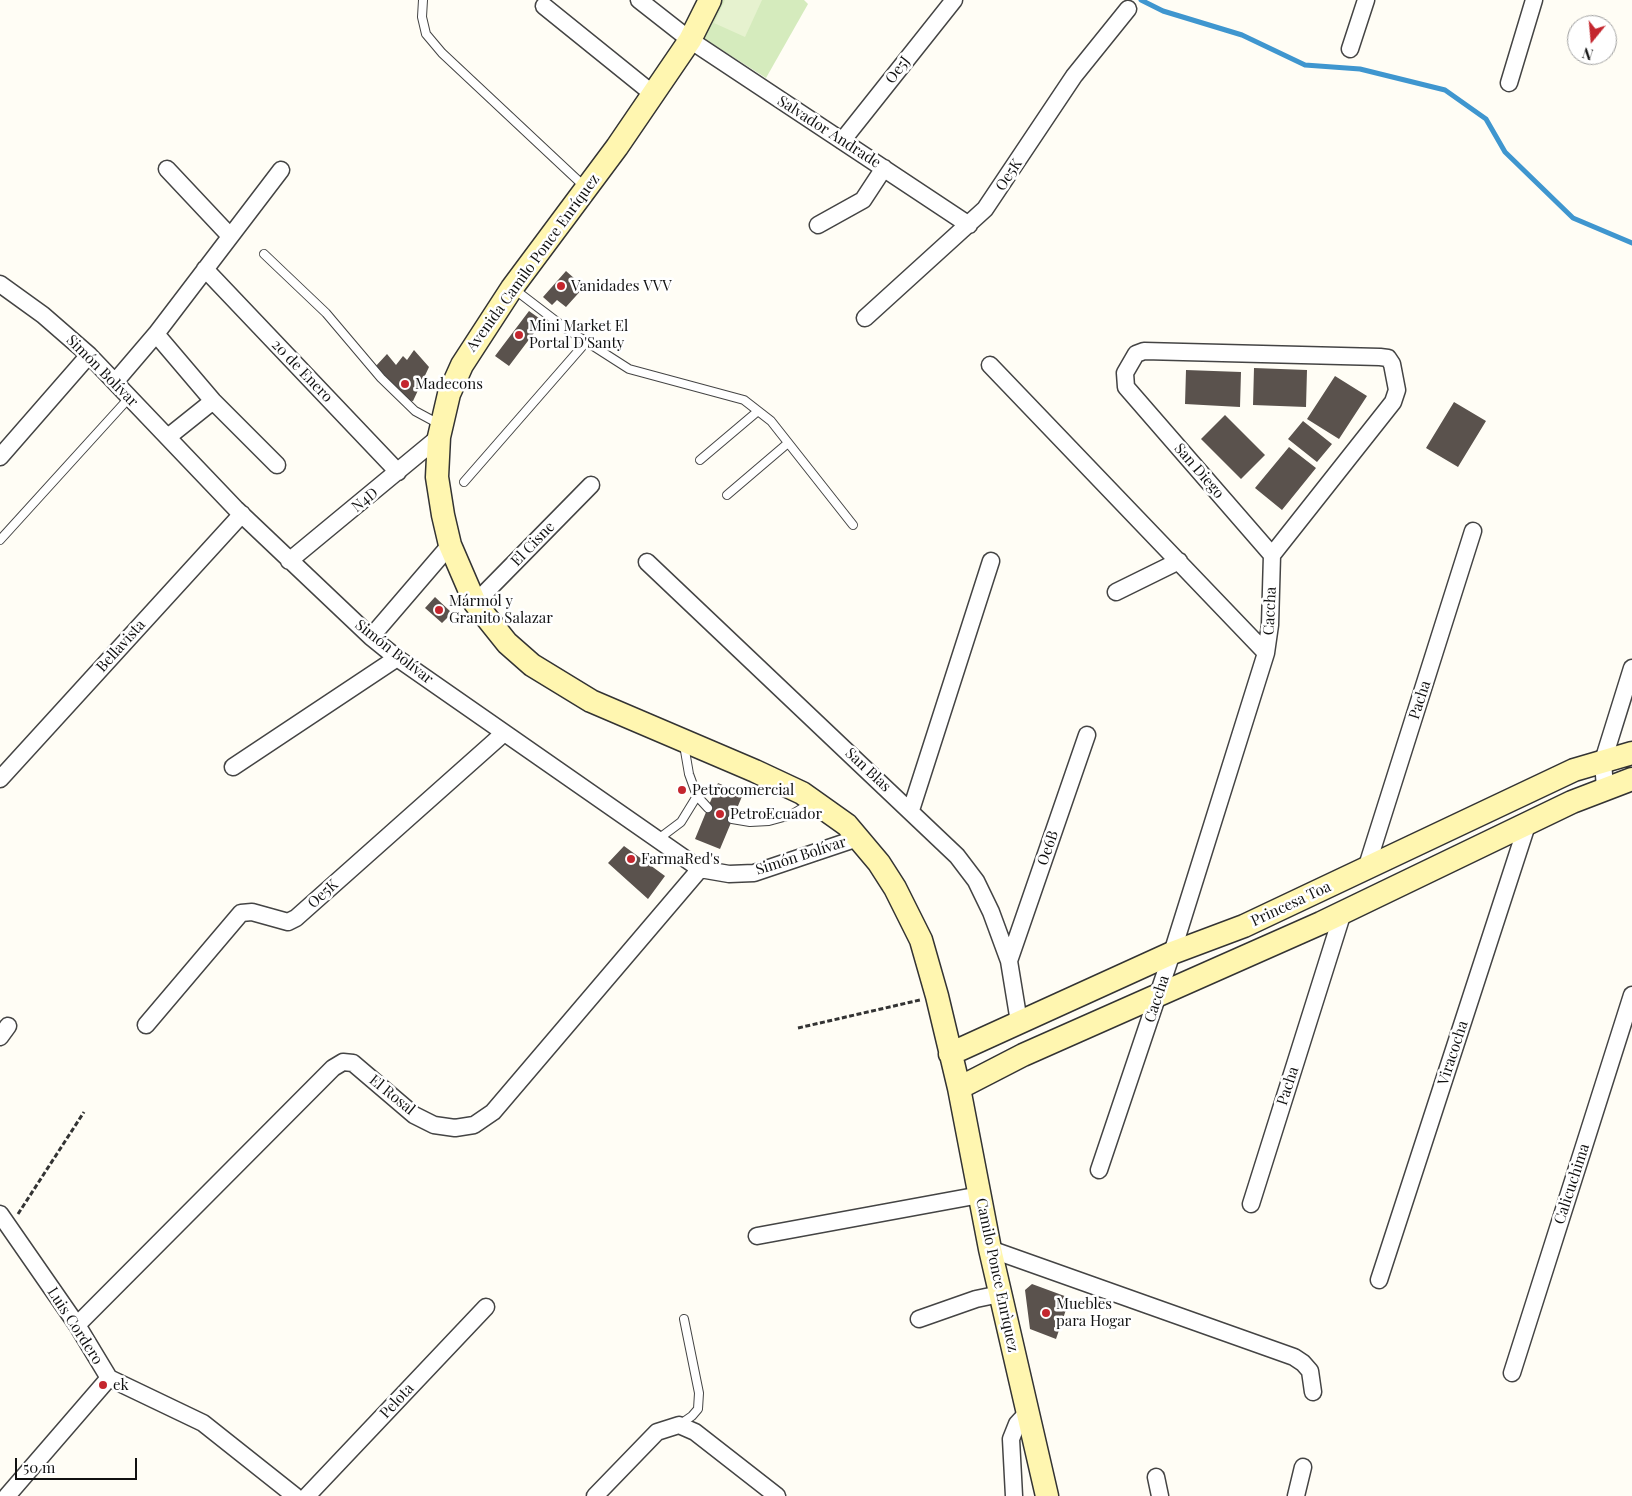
<!DOCTYPE html>
<meta charset="utf-8">
<style>
body{margin:0}
#map{position:relative;width:1632px;height:1496px;overflow:hidden;background:#fffdf5;font-family:"Playfair Display",serif}
canvas{display:block}
.north{position:absolute;left:1567px;top:15px;width:50px;height:50px;box-sizing:border-box;background:#fff;border:1px solid #a0a0a0;border-radius:50%;rotate:197deg;font-size:14px;font-weight:700;line-height:20px;text-align:center;color:#111}
.north::after{content:'';display:block;margin:auto;width:18px;height:22px;background:#c4262e;clip-path:polygon(50% 0,100% 100%,50% 72%,0 100%)}
.scale{position:absolute;left:15px;top:1458px;width:122px;height:22px;box-sizing:border-box;border:2px solid #111;border-top:0;padding-left:6px;font-size:15px;line-height:18px;white-space:nowrap;color:#111;-webkit-text-stroke:4px #fff;paint-order:stroke}
</style>
<div id="map">
<canvas width="1632" height="1496"></canvas>
<div class="north">N</div>
<div class="scale">50 m</div>
</div>
<script>
const ctx = document.querySelector('canvas').getContext('2d');
ctx.lineJoin = 'round';
function paint(path, color) { ctx.fillStyle = color; ctx.fill(path, 'evenodd'); }
const shape = rows => new Path2D(rows.map(r => 'M' + r).join(''));
function strokePath(path, color, width, dash) { ctx.strokeStyle = color; ctx.lineWidth = width; ctx.lineCap = dash ? 'butt' : 'round'; ctx.setLineDash(dash || []); ctx.stroke(path); }
function write(font, color, halo, rows, align = 'center') {
  ctx.font = font + ' "Playfair Display",serif'; ctx.lineWidth = 5; ctx.setLineDash([]); ctx.textBaseline = 'middle'; ctx.strokeStyle = halo; ctx.fillStyle = color; for (const [text, x, y, turn = 0] of rows) {
    ctx.save(); ctx.translate(x, y); ctx.rotate((+turn || 0) * Math.PI / 180); ctx.textAlign = isNaN(turn) ? turn : align; if (halo) ctx.strokeText(text, 0, 0); ctx.fillText(text, 0, 0); ctx.restore();
  }
}
const green = shape([
 [719,0,804,0,808,4,766,78,700,36]
]);
const pitch = shape([
 [725,0,762,0,745,37,714,23]
]);
const stream = shape([
 [1141,0,1163,11,1242,35,1305,65,1360,69,1445,90,1486,119,1505,152,1573,218,1632,243]
]);
const building = shape([
 [566,271,584,287,566,307,557,300,552,305,543,297],
 [529,311,543,321,509,366,495,356],
 [414,350,429,367,413,401,404,400,375,367,387,354,396,365,403,356,407,360],
 [1254,368,1307,370,1306,407,1253,405],
 [1186,370,1241,372,1240,407,1185,404],
 [1335,376,1367,396,1339,439,1307,419],
 [1454,402,1486,421,1458,467,1426,448],
 [1225,415,1265,455,1241,479,1201,439],
 [1303,421,1332,444,1317,462,1288,439],
 [1289,447,1316,468,1282,510,1255,488],
 [435,597,452,613,442,623,425,608],
 [718,783,743,794,720,849,695,839],
 [624,846,665,876,648,899,608,863],
 [1032,1284,1070,1298,1056,1339,1030,1329,1025,1290]
]);
const path = shape([
 [798,1028,920,1000],
 [18,1214,84,1112]
]);
const lane = shape([
 [423,0,422,17,426,34,442,53,585,187],
 [264,254,326,313,381,378,415,411,439,424],
 [514,289,565,328,629,369,744,400,771,421,853,525],
 [700,460,758,411],
 [464,482,587,341],
 [727,495,788,443],
 [0,540,129,398],
 [684,745,689,774,697,796,708,808],
 [732,819,750,822,769,821,791,815,811,803],
 [657,840,681,822,697,796],
 [679,1425,692,1416,698,1409,699,1393,684,1319]
]);
const street = shape([
 [639,0,690,40,969,225],
 [544,6,653,94],
 [1350,49,1366,0],
 [1509,83,1534,0],
 [842,141,954,0],
 [167,169,230,236],
 [818,225,863,200,884,168],
 [205,269,398,472],
 [0,284,43,315,89,355,236,509,371,637,397,658,700,869,729,874,754,873,858,838],
 [865,318,985,209,1074,76,1128,9],
 [156,334,213,401,277,465],
 [990,365,1266,653],
 [115,382,156,334,281,170],
 [168,437,213,401],
 [0,457,89,355],
 [289,561,439,437],
 [647,562,957,856,976,881,991,912,1009,961,1019,1022],
 [1116,592,1179,561],
 [475,603,591,485],
 [371,637,450,545],
 [233,767,397,658],
 [0,779,242,514],
 [1605,789,1603,761,1632,668],
 [911,810,991,561],
 [1366,869,1473,531],
 [1009,961,1087,735],
 [146,1025,241,913,252,912,288,922,296,918,504,733],
 [0,1037,8,1026],
 [1099,1170,1172,953,1266,653,1270,625,1272,555,1393,402,1397,390,1392,364,1388,358,1380,357,1144,351,1136,354,1125,373,1126,387,1272,555],
 [1251,1204,1343,912],
 [0,1214,77,1325,109,1378,203,1423,295,1496],
 [757,1236,980,1195],
 [990,1249,1294,1357,1303,1363,1310,1371,1313,1392],
 [1379,1280,1527,825],
 [919,1319,976,1299,1000,1294],
 [77,1325,333,1068,343,1062,353,1063,414,1115,434,1125,455,1128,474,1125,493,1112,700,869],
 [1512,1373,1632,995],
 [1156,1477,1160,1496],
 [7,1496,109,1378],
 [307,1496,486,1307],
 [595,1496,657,1432,679,1425,695,1432,777,1496],
 [1014,1496,1011,1439,1017,1424,1028,1412],
 [1296,1496,1303,1467]
]);
const secondary = shape([
 [710,0,690,40,617,147,512,288,462,365,449,394,439,437,437,477,443,515,450,545,475,603,507,643,532,665,591,701,755,771,802,793,847,825,879,863,895,888,921,940,937,996,959,1088,990,1249,1047,1496],
 [950,1054,1172,953,1244,926,1574,770,1632,753],
 [959,1088,1023,1055,1321,923,1572,802,1632,779]
]);
const markers = [
 [561,286,5,"#c4262e"],
 [519,335,5,"#c4262e"],
 [405,384,5,"#c4262e"],
 [439,610,5,"#c4262e"],
 [682,790,5,"#c4262e"],
 [720,814,5,"#c4262e"],
 [631,859,5,"#c4262e"],
 [1046,1313,5,"#c4262e"],
 [103,1385,5,"#c4262e"]
];
const streetNames = [
 ["Oe5J",898,70,-52],
 ["Salvador Andrade",829,132,33],
 ["Oe5K",1009,175,-56],
 ["Avenida Camilo Ponce Enríquez",533,263,-54],
 ["Simón Bolívar",102,371,45],
 ["20 de Enero",302,371,46],
 ["San Diego",1199,471,49],
 ["N4D",365,500,-39],
 ["El Cisne",533,544,-46],
 ["Caccha",1270,611,-87],
 ["Bellavista",121,646,-48],
 ["Simón Bolívar",394,652,38],
 ["Pacha",1420,700,-72],
 ["San Blas",868,770,43],
 ["Oe6B",1048,848,-71],
 ["Simón Bolívar",801,856,-18],
 ["Oe5K",323,894,-42],
 ["Princesa Toa",1291,904,-25],
 ["Caccha",1157,999,-72],
 ["Viracocha",1453,1053,-72],
 ["Pacha",1288,1086,-72],
 ["El Rosal",392,1095,39],
 ["Calicuchima",1572,1184,-72],
 ["Camilo Ponce Enrìquez",997,1275,78],
 ["Luis Cordero",75,1326,57],
 ["Pelota",397,1401,-47]
];
const poiNames = [
 ["Vanidades VVV",571,286],
 ["Mini Market El",529,326],
 ["Portal D'Santy",529,343],
 ["Madecons",415,384],
 ["Mármol y",449,601],
 ["Granito Salazar",449,618],
 ["Petrocomercial",692,790],
 ["PetroEcuador",730,814],
 ["FarmaRed's",641,859],
 ["Muebles",1056,1304],
 ["para Hogar",1056,1321],
 ["ek",113,1385]
];
paint(green, '#d5ebbd');
paint(pitch, '#e6f2cf');
strokePath(stream, '#3f96cf', 5);
paint(building, '#5a524d');
strokePath(lane, '#444', 10);
strokePath(street, '#444', 19);
strokePath(secondary, '#333', 25);
strokePath(path, '#333', 3, [5, 2.5]);
strokePath(lane, '#fff', 8);
strokePath(street, '#fff', 16);
strokePath(secondary, '#fff6b0', 22);
for (const [x, y, r, color] of markers) { const dot = new Path2D(); dot.arc(x, y, r, 0, 2 * Math.PI); ctx.fillStyle = color; ctx.fill(dot); strokePath(dot, '#fff', 2); }
write('15px', '#111', '#fff', streetNames);
write('15px', '#111', '#fff', poiNames, 'left');
</script>
